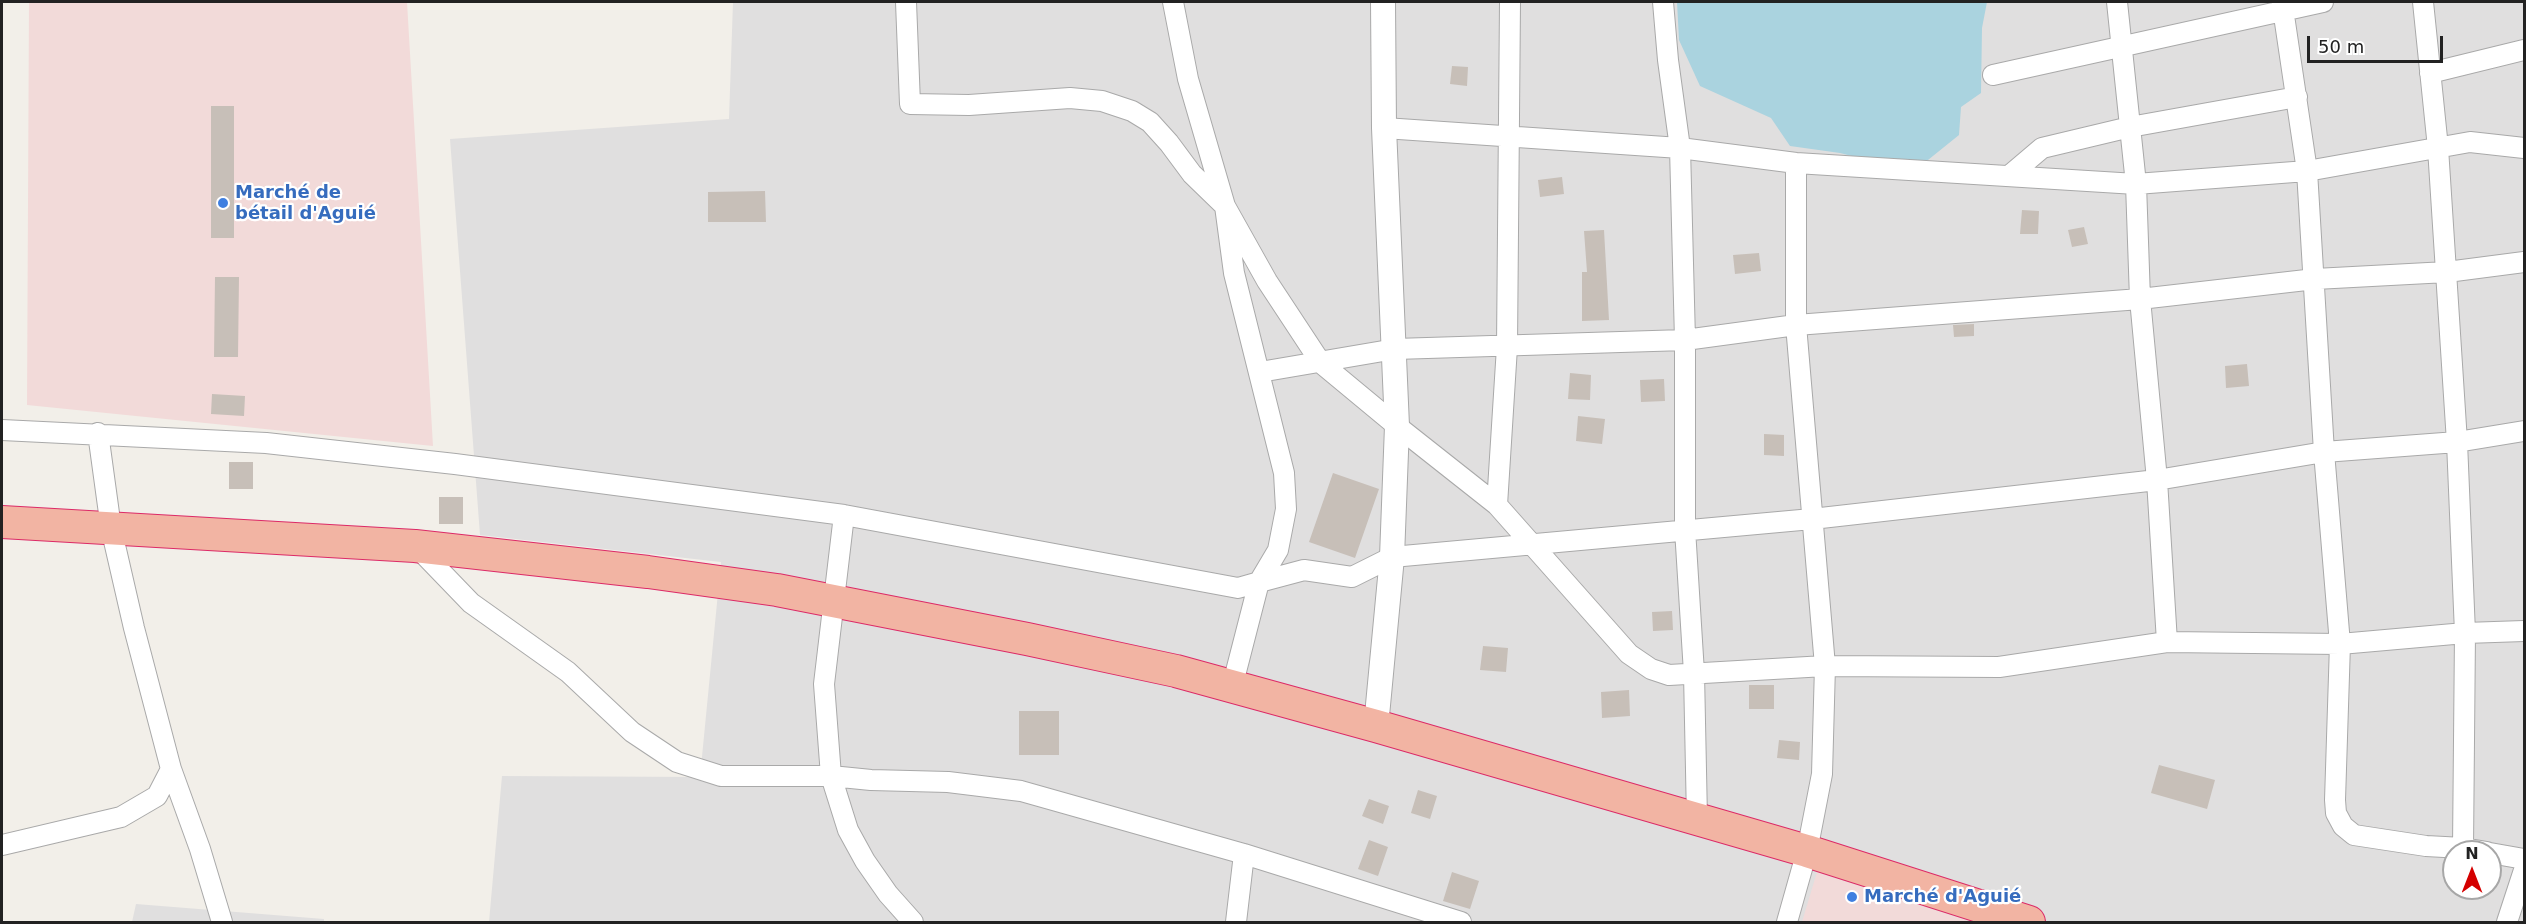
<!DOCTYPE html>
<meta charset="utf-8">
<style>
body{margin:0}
#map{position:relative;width:2526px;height:924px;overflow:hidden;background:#f2efe9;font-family:"DejaVu Sans",sans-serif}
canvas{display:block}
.frame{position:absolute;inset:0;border:3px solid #222;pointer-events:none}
.north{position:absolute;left:2442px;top:840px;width:60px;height:60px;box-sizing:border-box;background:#fff;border:2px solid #a7a7a7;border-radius:50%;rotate:0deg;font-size:16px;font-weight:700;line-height:24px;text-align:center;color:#222}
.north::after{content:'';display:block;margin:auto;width:21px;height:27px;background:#d40000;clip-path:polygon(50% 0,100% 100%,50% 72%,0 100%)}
.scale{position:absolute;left:2307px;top:36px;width:136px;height:27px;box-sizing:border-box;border:3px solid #222;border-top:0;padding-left:8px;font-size:18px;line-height:21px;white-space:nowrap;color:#222;-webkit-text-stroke:4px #fff;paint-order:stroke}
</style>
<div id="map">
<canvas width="2526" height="924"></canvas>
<div class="frame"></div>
<div class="north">N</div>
<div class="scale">50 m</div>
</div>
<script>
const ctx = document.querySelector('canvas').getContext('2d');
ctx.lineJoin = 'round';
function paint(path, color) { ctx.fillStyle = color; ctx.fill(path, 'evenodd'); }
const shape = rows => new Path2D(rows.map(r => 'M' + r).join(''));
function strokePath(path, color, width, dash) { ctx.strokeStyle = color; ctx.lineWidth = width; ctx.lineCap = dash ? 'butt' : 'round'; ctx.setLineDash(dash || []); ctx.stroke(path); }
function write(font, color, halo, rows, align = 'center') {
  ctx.font = font + ' "DejaVu Sans",sans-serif'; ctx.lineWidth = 4.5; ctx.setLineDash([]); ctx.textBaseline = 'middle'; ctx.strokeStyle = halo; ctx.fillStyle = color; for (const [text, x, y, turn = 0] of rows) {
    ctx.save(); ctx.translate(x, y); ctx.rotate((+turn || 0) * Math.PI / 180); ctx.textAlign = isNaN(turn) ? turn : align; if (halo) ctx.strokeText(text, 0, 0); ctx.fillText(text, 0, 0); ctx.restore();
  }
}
const residential = shape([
 [733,2,2524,2,2524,922,489,922,502,776,700,777,721,562,480,535,450,139,729,119],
 [2454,852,2490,852,2490,888,2454,888],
 [136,904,324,919,324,922,132,922]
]);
const commercial = shape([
 [29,2,407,2,433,446,27,405],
 [1817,872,1973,922,1802,922]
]);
const water = shape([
 [1677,2,1987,2,1982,28,1981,93,1961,107,1959,135,1923,164,1883,164,1840,153,1790,146,1771,118,1700,86,1679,40]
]);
const building = shape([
 [1452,66,1468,67,1467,86,1450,84],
 [211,106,234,106,234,238,211,238],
 [1562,177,1564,194,1540,197,1538,180],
 [765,191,766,222,708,222,708,192],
 [2022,210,2039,211,2038,234,2020,234],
 [2084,227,2088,244,2072,247,2068,230],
 [1604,230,1609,320,1582,321,1582,272,1587,272,1584,231],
 [1759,253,1761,271,1735,274,1733,255],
 [215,277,239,277,238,357,214,357],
 [1974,324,1974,336,1954,337,1953,325],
 [2247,364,2249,386,2226,388,2225,366],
 [1570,373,1591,375,1590,400,1568,399],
 [1664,379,1665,401,1641,402,1640,380],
 [212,394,245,396,244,416,211,414],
 [1578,416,1605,419,1602,444,1576,441],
 [1764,434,1784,435,1784,456,1764,455],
 [229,462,253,462,253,489,229,489],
 [1333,473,1379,489,1355,558,1309,542],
 [439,497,463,497,463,524,439,524],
 [1672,611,1673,630,1653,631,1652,612],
 [1483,646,1508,648,1506,672,1480,670],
 [1749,685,1774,685,1774,709,1749,709],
 [1629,690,1630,716,1602,718,1601,692],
 [1019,711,1059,711,1059,755,1019,755],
 [1779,740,1800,742,1799,760,1777,758],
 [2159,765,2215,780,2207,809,2151,793],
 [1418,790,1437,796,1430,819,1411,813],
 [1369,799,1389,806,1383,824,1362,816],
 [1369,840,1388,847,1378,876,1358,869],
 [1452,872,1479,881,1470,909,1443,901]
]);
const minor = shape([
 [1173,2,1188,79,1225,206,1267,281,1321,363,1397,426,1497,505,1629,654,1651,669,1669,675,1825,666,1999,667,2167,642,2157,480,2140,299,2136,184,2117,2],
 [1663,2,1668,60,1680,148,1685,340,1685,529,1694,673,1697,819],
 [2282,2,2307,171,2324,452,2340,644,2335,800,2336,813,2343,826,2354,835,2426,846,2463,848,2487,852],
 [2423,2,2438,148,2457,442,2465,633,2463,848],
 [2430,73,2524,50],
 [1993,75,2323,2],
 [1384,128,1680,148,1796,163,2136,184,2307,171,2470,142,2524,148],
 [2009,176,2042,148,2130,127,2297,97],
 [1260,372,1395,349,1685,340,1796,325,2140,299,2315,279,2447,272,2524,262],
 [2,430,266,443,455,464,844,515,1238,588,1259,582,1278,550,1286,509,1284,473,1234,273,1225,206,1192,174,1169,143,1150,122,1132,111,1102,101,1070,98,969,105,910,104,906,2],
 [98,433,111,528,134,628,171,769,200,849,222,922],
 [1497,505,1507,347,1510,2],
 [844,515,824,684,831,776,871,780,948,782,1021,791,1244,854,1461,922],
 [416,546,471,603,568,672,632,732,677,762,721,776,831,776,848,830,865,861,888,894,913,922],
 [2167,642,2340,644,2465,633,2524,631],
 [1232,687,1259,582,1304,570,1352,577,1392,557,1812,519,2157,480,2324,452,2457,442,2524,431],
 [2,845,121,817,157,796,171,769],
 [2490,853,2524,859],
 [1236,922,1244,854],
 [1787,922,1807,851,1822,774,1825,666,1796,325,1796,163],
 [2507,922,2524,870]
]);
const tertiary = shape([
 [1376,726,1392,557,1397,426,1384,128,1383,2]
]);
const trunk = shape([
 [2,522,415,546,648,572,777,590,1027,639,1176,671,1376,726,1807,851,2029,922]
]);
const markers = [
 [223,203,6,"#3f7fe0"],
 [1852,897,6,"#3f7fe0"]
];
const shopNames = [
 ["Marché de",235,193],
 ["bétail d'Aguié",235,214],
 ["Marché d'Aguié",1864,897]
];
paint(residential, '#e0dfdf');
paint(commercial, '#f2dad9');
paint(water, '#aad3df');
paint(building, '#c7bfb8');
strokePath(minor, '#a9a9a9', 22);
strokePath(tertiary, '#a9a9a9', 26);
strokePath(trunk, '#dc2a67', 34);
strokePath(minor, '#fff', 20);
strokePath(tertiary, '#fff', 24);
strokePath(trunk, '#f2b4a3', 32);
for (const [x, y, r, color] of markers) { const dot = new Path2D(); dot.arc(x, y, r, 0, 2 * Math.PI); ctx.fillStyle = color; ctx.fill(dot); strokePath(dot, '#fff', 2); }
write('bold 18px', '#366cbe', '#fff', shopNames, 'left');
</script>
